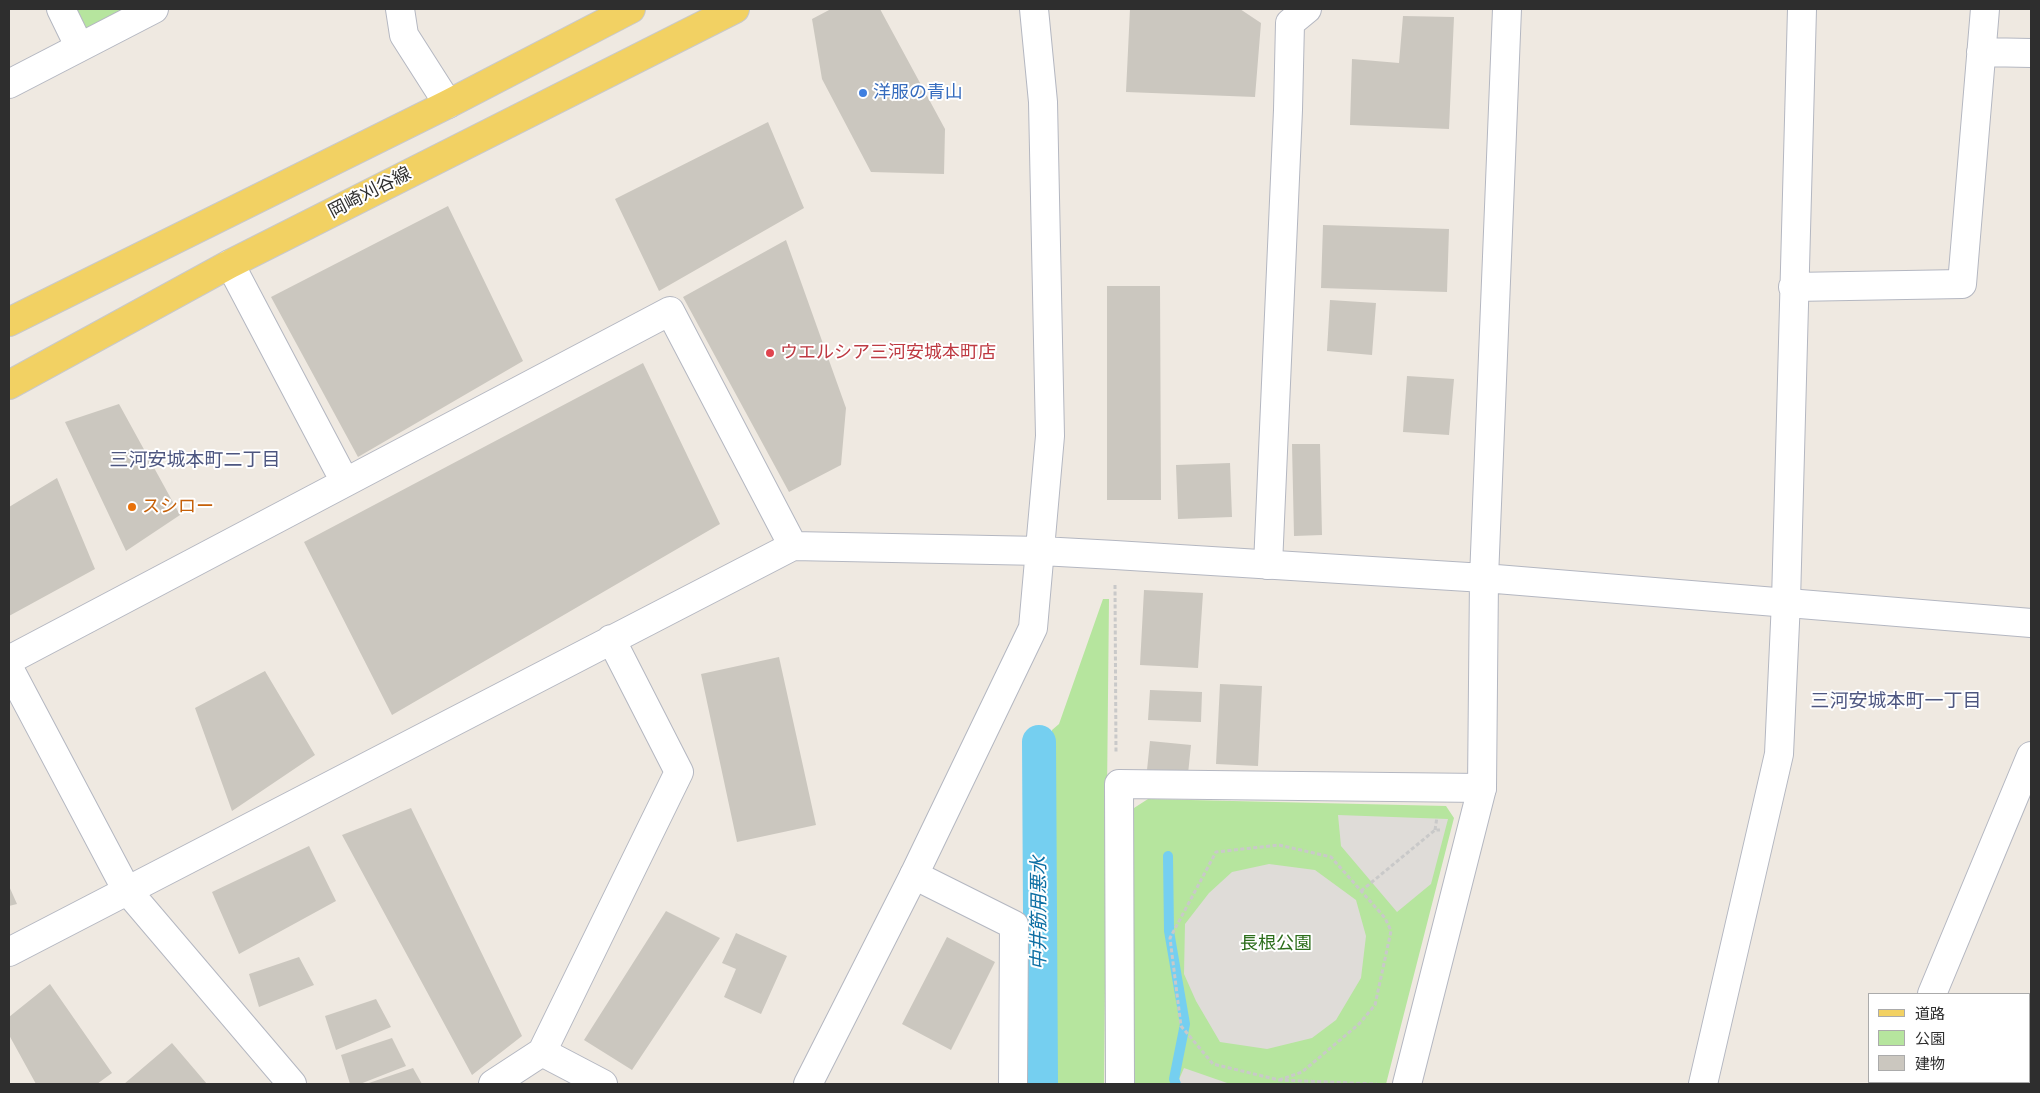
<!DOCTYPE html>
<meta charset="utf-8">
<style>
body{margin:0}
#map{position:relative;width:2040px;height:1093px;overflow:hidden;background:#efe9e1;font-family:"Fira Sans","Noto Sans JP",sans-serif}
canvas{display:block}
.frame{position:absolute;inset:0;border:10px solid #2e2e2e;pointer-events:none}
.legend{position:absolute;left:1868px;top:993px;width:162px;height:90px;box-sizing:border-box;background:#fff;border:1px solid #ababab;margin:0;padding:6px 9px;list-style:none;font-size:15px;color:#2e2e2e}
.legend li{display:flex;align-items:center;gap:10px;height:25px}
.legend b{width:25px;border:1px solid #ababab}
</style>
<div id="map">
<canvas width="2040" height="1093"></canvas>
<div class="frame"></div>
<ul class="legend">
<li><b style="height:6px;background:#f2d163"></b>道路</li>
<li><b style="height:14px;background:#b6e59e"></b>公園</li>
<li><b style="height:14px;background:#cbc7bf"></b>建物</li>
</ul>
</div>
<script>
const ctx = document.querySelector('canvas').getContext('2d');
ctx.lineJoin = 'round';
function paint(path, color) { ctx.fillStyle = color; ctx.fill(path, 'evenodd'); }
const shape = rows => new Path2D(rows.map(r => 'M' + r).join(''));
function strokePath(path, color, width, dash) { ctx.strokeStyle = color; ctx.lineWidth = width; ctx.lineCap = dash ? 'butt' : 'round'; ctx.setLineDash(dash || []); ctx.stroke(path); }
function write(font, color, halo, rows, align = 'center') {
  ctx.font = font + ' "Fira Sans","Noto Sans JP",sans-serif'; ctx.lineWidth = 4; ctx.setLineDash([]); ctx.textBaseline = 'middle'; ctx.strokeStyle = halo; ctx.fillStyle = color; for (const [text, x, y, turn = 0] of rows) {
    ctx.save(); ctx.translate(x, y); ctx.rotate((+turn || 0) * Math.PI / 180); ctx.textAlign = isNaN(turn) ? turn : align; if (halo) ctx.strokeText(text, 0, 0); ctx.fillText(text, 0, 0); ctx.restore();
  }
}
const green = shape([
 [77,9,138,9,92,40],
 [1103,599,1109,599,1104,1084,1053,1084,1052,730,1059,724],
 [1148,799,1446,806,1454,818,1386,1084,1133,1084,1134,808]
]);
const plaza = shape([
 [1338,815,1448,819,1431,884,1397,912,1341,846],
 [1269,864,1315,870,1356,900,1366,936,1361,978,1336,1020,1312,1038,1267,1049,1220,1042,1196,1001,1184,974,1185,924,1209,893,1232,872],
 [1184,1068,1230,1084,1177,1084]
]);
const stream = shape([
 [1168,856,1169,931,1185,1024,1174,1079,1176,1084]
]);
const canal = shape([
 [1039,742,1041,1084]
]);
const building = shape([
 [831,9,880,9,945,129,944,174,871,172,822,79,812,19],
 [1130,9,1240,9,1261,23,1255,97,1126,92],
 [1403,16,1454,17,1449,129,1350,125,1352,59,1399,63],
 [768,122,804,208,659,291,615,199],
 [448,206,523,361,358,457,271,297],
 [1323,225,1449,229,1447,292,1321,288],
 [786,240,846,408,841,465,789,492,683,297],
 [1107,286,1160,286,1161,500,1107,500],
 [1330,300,1376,303,1372,355,1327,351],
 [643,363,720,524,392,715,304,542],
 [1407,376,1454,379,1449,435,1403,432],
 [119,404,180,515,126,551,65,422],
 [1292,444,1320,444,1322,535,1294,536],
 [1230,463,1232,517,1178,519,1176,465],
 [57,478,95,569,9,616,9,507],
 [1144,590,1203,593,1198,668,1140,665],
 [779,657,816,825,737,842,701,674],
 [265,671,315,755,232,811,195,708],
 [1220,684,1262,686,1258,766,1216,764],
 [1150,690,1202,692,1201,722,1148,720],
 [1150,741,1191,745,1188,774,1147,770],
 [411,808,522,1036,472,1075,342,835],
 [309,846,336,901,239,954,212,892],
 [9,886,17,904,9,906],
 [666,911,720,938,632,1070,584,1040],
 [736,933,787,956,761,1014,724,997,736,969,722,963],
 [947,937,995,962,951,1050,902,1024],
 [299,957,314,985,259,1007,249,974],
 [50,984,112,1073,97,1084,36,1084,9,1035,9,1017],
 [376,999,391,1027,336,1050,325,1016],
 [392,1038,406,1066,360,1084,350,1084,341,1055],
 [172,1043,207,1084,124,1084],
 [413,1068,422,1084,366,1084]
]);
const path = shape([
 [1115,585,1116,754],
 [1435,830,1437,817],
 [1361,891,1435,830,1440,830],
 [1279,1080,1302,1072,1359,1024,1375,1005,1391,931,1385,918,1331,857,1279,845,1216,852,1170,938,1181,1026,1213,1064,1279,1080,1377,1084]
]);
const street = shape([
 [61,9,79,46],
 [400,9,404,35,448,104],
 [1981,52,2031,53],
 [9,84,154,9],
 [1793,287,1962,284,1985,9],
 [1268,565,1288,110,1290,23,1307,9],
 [914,875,1014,925,1013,1084],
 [2029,1044,2031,1043],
 [542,1052,603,1084],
 [1120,1084,1119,784,1482,788],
 [1703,1084,1779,754,1786,601,1802,9]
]);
const secondary = shape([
 [230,264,345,482],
 [9,660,670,311,793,546],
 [9,668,126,889,292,1084],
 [9,952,793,546,1041,551,1115,555,1484,578,2031,623],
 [1932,994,2031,756],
 [493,1084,542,1052,679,772,611,639],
 [808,1084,914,875,1033,628,1050,436,1043,102,1034,9],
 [1407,1084,1482,788,1484,578,1507,9],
 [1893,1084,1894,1082]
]);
const primary = shape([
 [9,322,448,104,631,9],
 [9,385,230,264,735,9]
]);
const markers = [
 [863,93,5,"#3f7fe0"],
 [770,353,5,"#e0444e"],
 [132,507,5,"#e8710a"]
];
const shopNames = [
 ["洋服の青山",873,93]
];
const streetNames = [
 ["岡崎刈谷線",370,193,-27]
];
const healthNames = [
 ["ウエルシア三河安城本町店",780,353]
];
const foodNames = [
 ["スシロー",142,507]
];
const parkNames = [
 ["長根公園",1276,944]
];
const neighbourhoodNames = [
 ["三河安城本町二丁目",195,461],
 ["三河安城本町一丁目",1896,702]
];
const waterNames = [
 ["中井筋用悪水",1040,913,-90]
];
paint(green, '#b6e59e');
paint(plaza, '#dfdcd8');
strokePath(stream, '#75cff0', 10);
strokePath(canal, '#75cff0', 34);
paint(building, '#cbc7bf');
strokePath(street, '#b4b7c1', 30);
strokePath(secondary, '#b4b7c1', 30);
strokePath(primary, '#c9c9c9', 30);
strokePath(path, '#c9c9c9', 3, [4, 2.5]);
strokePath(street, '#fff', 28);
strokePath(secondary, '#fff', 28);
strokePath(primary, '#f2d163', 28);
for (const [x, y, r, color] of markers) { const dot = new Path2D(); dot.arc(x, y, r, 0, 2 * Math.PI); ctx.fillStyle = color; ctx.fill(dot); strokePath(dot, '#fff', 2); }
write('18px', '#366cbe', '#fff', shopNames, 'left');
write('18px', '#2e2e2e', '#fff', streetNames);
write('18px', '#be3a42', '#fff', healthNames, 'left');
write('18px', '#c56008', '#fff', foodNames, 'left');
write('18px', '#2c6e1b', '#fff', parkNames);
write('19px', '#4d5680', '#fff', neighbourhoodNames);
write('italic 19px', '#0d6fa3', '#fff', waterNames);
</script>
